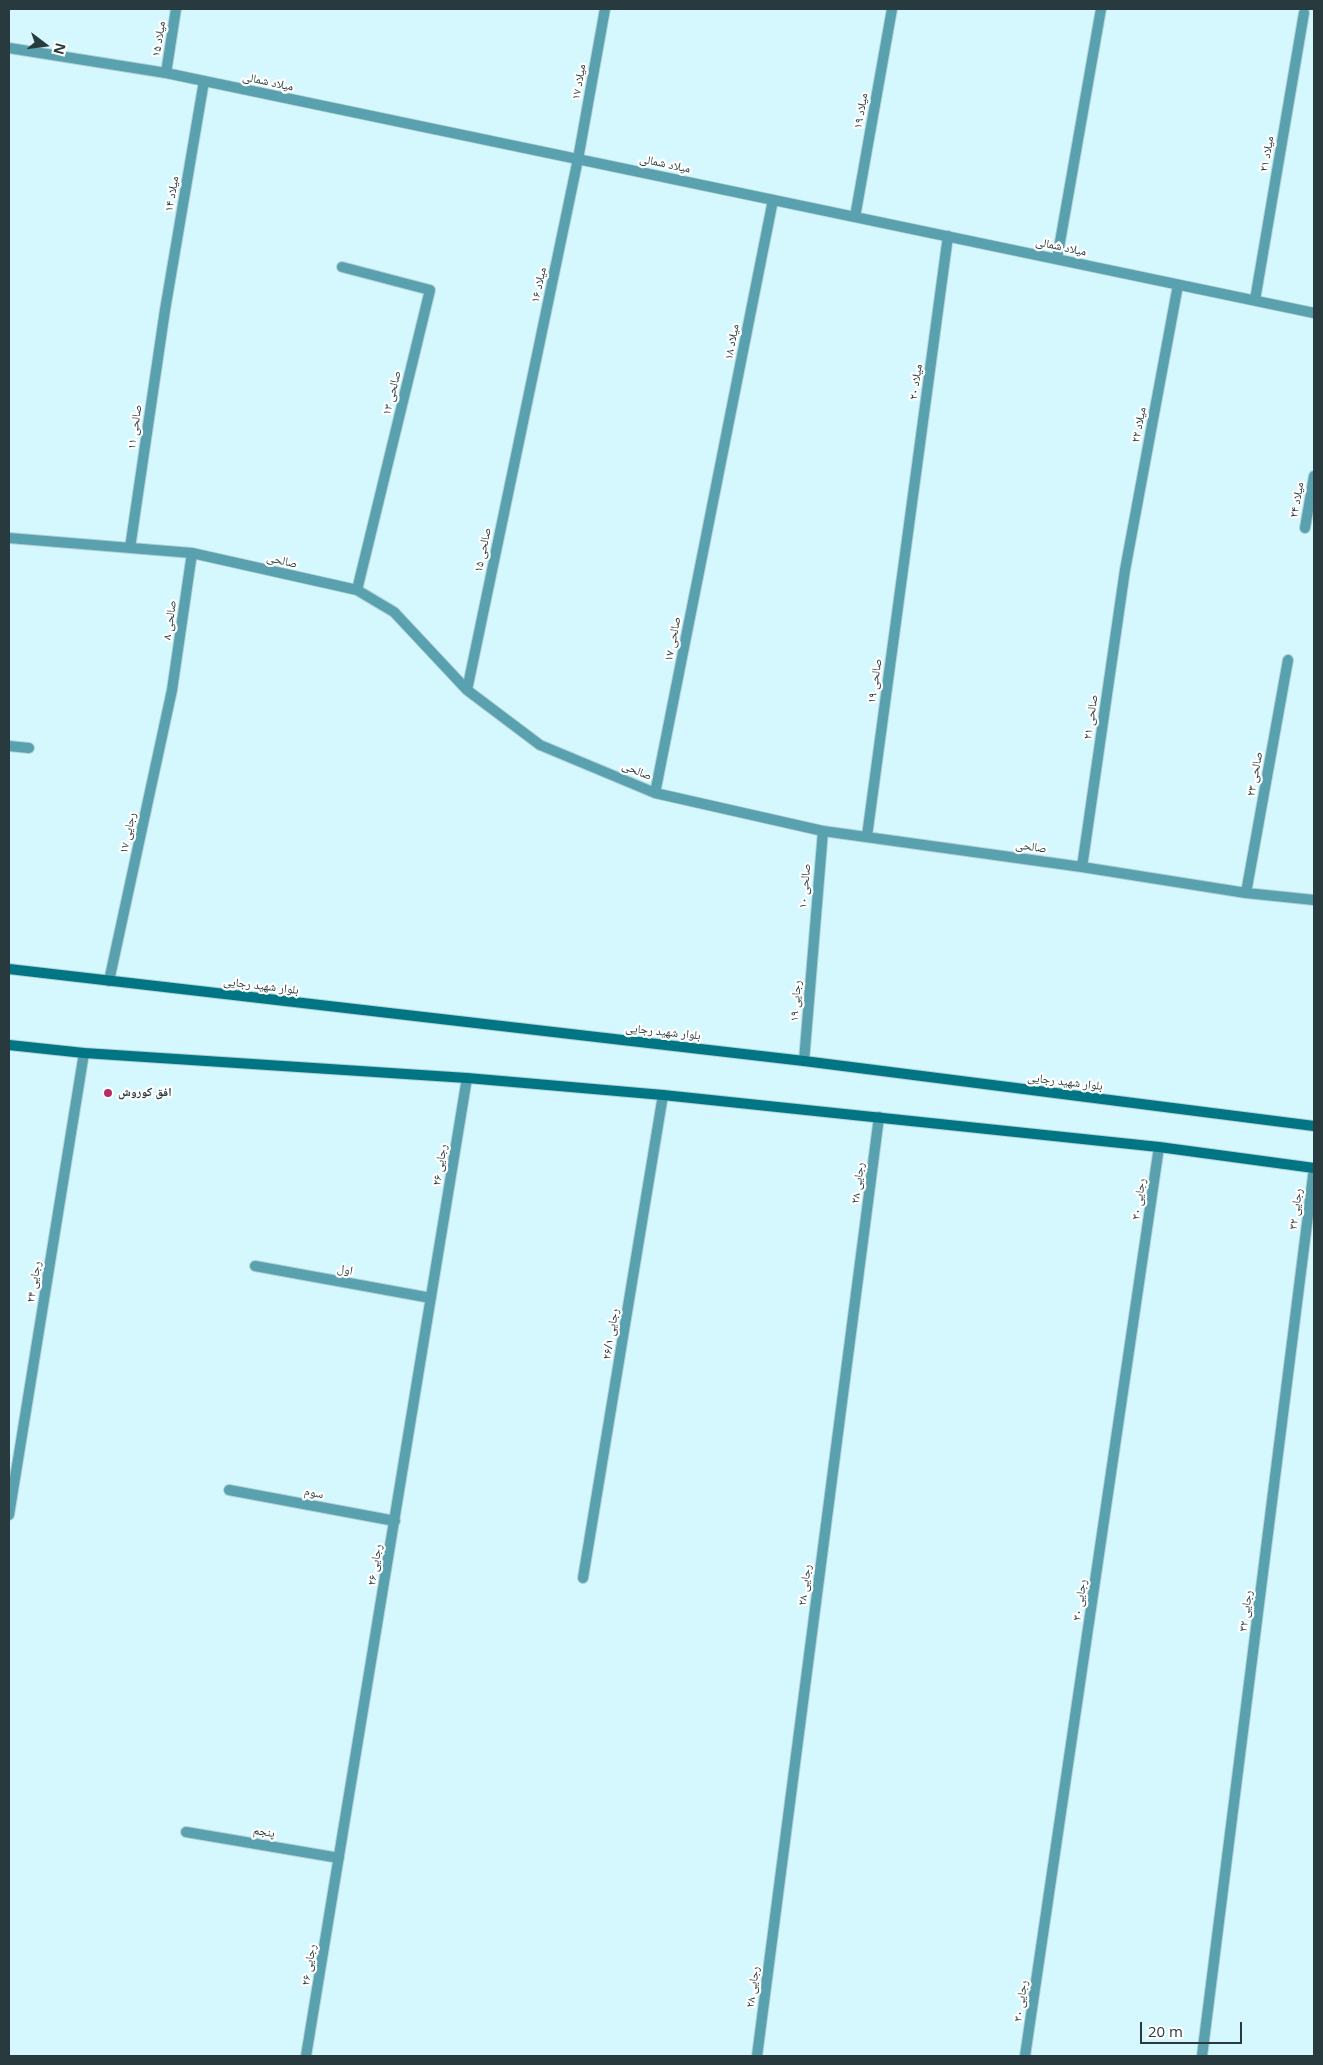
<!DOCTYPE html>
<meta charset="utf-8">
<style>
body{margin:0}
#map{position:relative;width:1323px;height:2065px;overflow:hidden;background:#d5f8ff;font-family:"Open Sans",sans-serif}
canvas{display:block}
.frame{position:absolute;inset:0;border:10px solid #283a3d;pointer-events:none}
.north{position:absolute;left:20px;top:20px;width:50px;height:50px;-webkit-text-stroke:4px #fff;paint-order:stroke;rotate:105deg;font-size:14px;font-weight:700;line-height:20px;text-align:center;color:#283a3d}
.north::after{content:'';display:block;margin:auto;width:18px;height:22px;background:#283a3d;clip-path:polygon(50% 0,100% 100%,50% 72%,0 100%)}
.scale{position:absolute;left:1140px;top:2022px;width:102px;height:22px;box-sizing:border-box;border:2px solid #283a3d;border-top:0;padding-left:6px;font-size:15px;line-height:18px;white-space:nowrap;color:#283a3d;-webkit-text-stroke:4px #fff;paint-order:stroke}
</style>
<div id="map">
<canvas width="1323" height="2065"></canvas>
<div class="frame"></div>
<div class="north">N</div>
<div class="scale">20 m</div>
</div>
<script>
const ctx = document.querySelector('canvas').getContext('2d');
ctx.lineJoin = 'round';
const shape = rows => new Path2D(rows.map(r => 'M' + r).join(''));
function strokePath(path, color, width, dash) { ctx.strokeStyle = color; ctx.lineWidth = width; ctx.lineCap = dash ? 'butt' : 'round'; ctx.setLineDash(dash || []); ctx.stroke(path); }
function write(font, color, halo, rows, align = 'center') {
  ctx.font = font + ' "Open Sans","Noto Naskh Arabic",sans-serif'; ctx.lineWidth = 4.5; ctx.setLineDash([]); ctx.textBaseline = 'middle'; ctx.strokeStyle = halo; ctx.fillStyle = color; for (const [text, x, y, turn = 0] of rows) {
    ctx.save(); ctx.translate(x, y); ctx.rotate((+turn || 0) * Math.PI / 180); ctx.textAlign = isNaN(turn) ? turn : align; if (halo) ctx.strokeText(text, 0, 0); ctx.fillText(text, 0, 0); ctx.restore();
  }
}
const street = shape([
 [9,48,166,73,1314,313],
 [166,73,176,9],
 [855,217,892,9],
 [1057,259,1101,9],
 [342,267,430,290,357,590],
 [1255,300,1304,13],
 [1305,528,1314,476],
 [9,538,192,553,357,590,394,612,467,690,540,745,655,793,823,831,1082,867,1246,893,1314,900],
 [130,548,165,310,204,81],
 [467,690,578,159,605,9],
 [9,746,29,748],
 [655,793,773,200],
 [867,836,948,236],
 [1082,867,1125,570,1178,285],
 [1246,893,1288,660],
 [109,981,172,690,192,553],
 [804,1061,823,831],
 [255,1266,431,1298],
 [229,1490,395,1521],
 [9,1515,84,1053],
 [583,1578,663,1095],
 [186,1832,339,1858],
 [306,2056,467,1078],
 [757,2056,879,1117],
 [1025,2056,1159,1147],
 [1202,2056,1314,1168]
]);
const secondary = shape([
 [9,969,804,1061,1314,1126],
 [9,1045,84,1053,467,1078,663,1095,1159,1147,1314,1168]
]);
const markers = [
 [108,1093,5,"#b72c67"]
];
const streetNames = [
 ["میلاد ۱۵",159,39,-81],
 ["میلاد شمالی",268,82,12],
 ["میلاد ۱۷",579,82,-80],
 ["میلاد ۱۹",861,111,-80],
 ["میلاد ۲۱",1267,154,-80],
 ["میلاد شمالی",665,164,12],
 ["میلاد ۱۴",172,194,-80],
 ["میلاد شمالی",1061,247,12],
 ["میلاد ۱۶",539,285,-78],
 ["میلاد ۱۸",732,342,-79],
 ["میلاد ۲۰",916,382,-82],
 ["صالحی ۱۳",392,393,-76],
 ["میلاد ۲۲",1139,425,-79],
 ["صالحی ۱۱",135,427,-82],
 ["میلاد ۲۴",1297,500,-80],
 ["صالحی ۱۵",483,550,-78],
 ["صالحی",282,561,13],
 ["صالحی ۸",170,620,-82],
 ["صالحی ۱۷",673,639,-79],
 ["صالحی ۱۹",875,681,-82],
 ["صالحی ۲۱",1091,717,-82],
 ["صالحی",637,771,23],
 ["صالحی ۲۳",1255,774,-80],
 ["رجایی ۱۷",128,833,-78],
 ["صالحی",1031,847,8],
 ["صالحی ۱۰",805,886,-85],
 ["بلوار شهید رجایی",261,986,7],
 ["رجایی ۱۹",796,1001,-86],
 ["بلوار شهید رجایی",663,1032,6],
 ["بلوار شهید رجایی",1065,1082,7],
 ["رجایی ۲۶",440,1165,-81],
 ["رجایی ۲۸",858,1183,-83],
 ["رجایی ۳۰",1139,1199,-82],
 ["رجایی ۳۲",1296,1209,-83],
 ["اول",345,1270,10],
 ["رجایی ۲۴",34,1282,-81],
 ["رجایی ۲۶/۱",611,1334,-81],
 ["سوم",314,1493,11],
 ["رجایی ۲۶",375,1565,-81],
 ["رجایی ۲۸",805,1585,-83],
 ["رجایی ۳۰",1080,1600,-82],
 ["رجایی ۳۲",1246,1611,-83],
 ["پنجم",264,1832,9],
 ["رجایی ۲۶",309,1965,-81],
 ["رجایی ۲۸",753,1987,-83],
 ["رجایی ۳۰",1021,2001,-82]
];
const poiNames = [
 ["افق کوروش",118,1093]
];
strokePath(street, '#b2d2d8', 12);
strokePath(secondary, '#b2d2d8', 12);
strokePath(street, '#59a1ae', 10);
strokePath(secondary, '#007685', 10);
for (const [x, y, r, color] of markers) { const dot = new Path2D(); dot.arc(x, y, r, 0, 2 * Math.PI); ctx.fillStyle = color; ctx.fill(dot); strokePath(dot, '#fff', 2); }
write('12px', '#283a3d', '#fff', streetNames);
write('bold 12px', '#283a3d', '#fff', poiNames, 'left');
</script>
